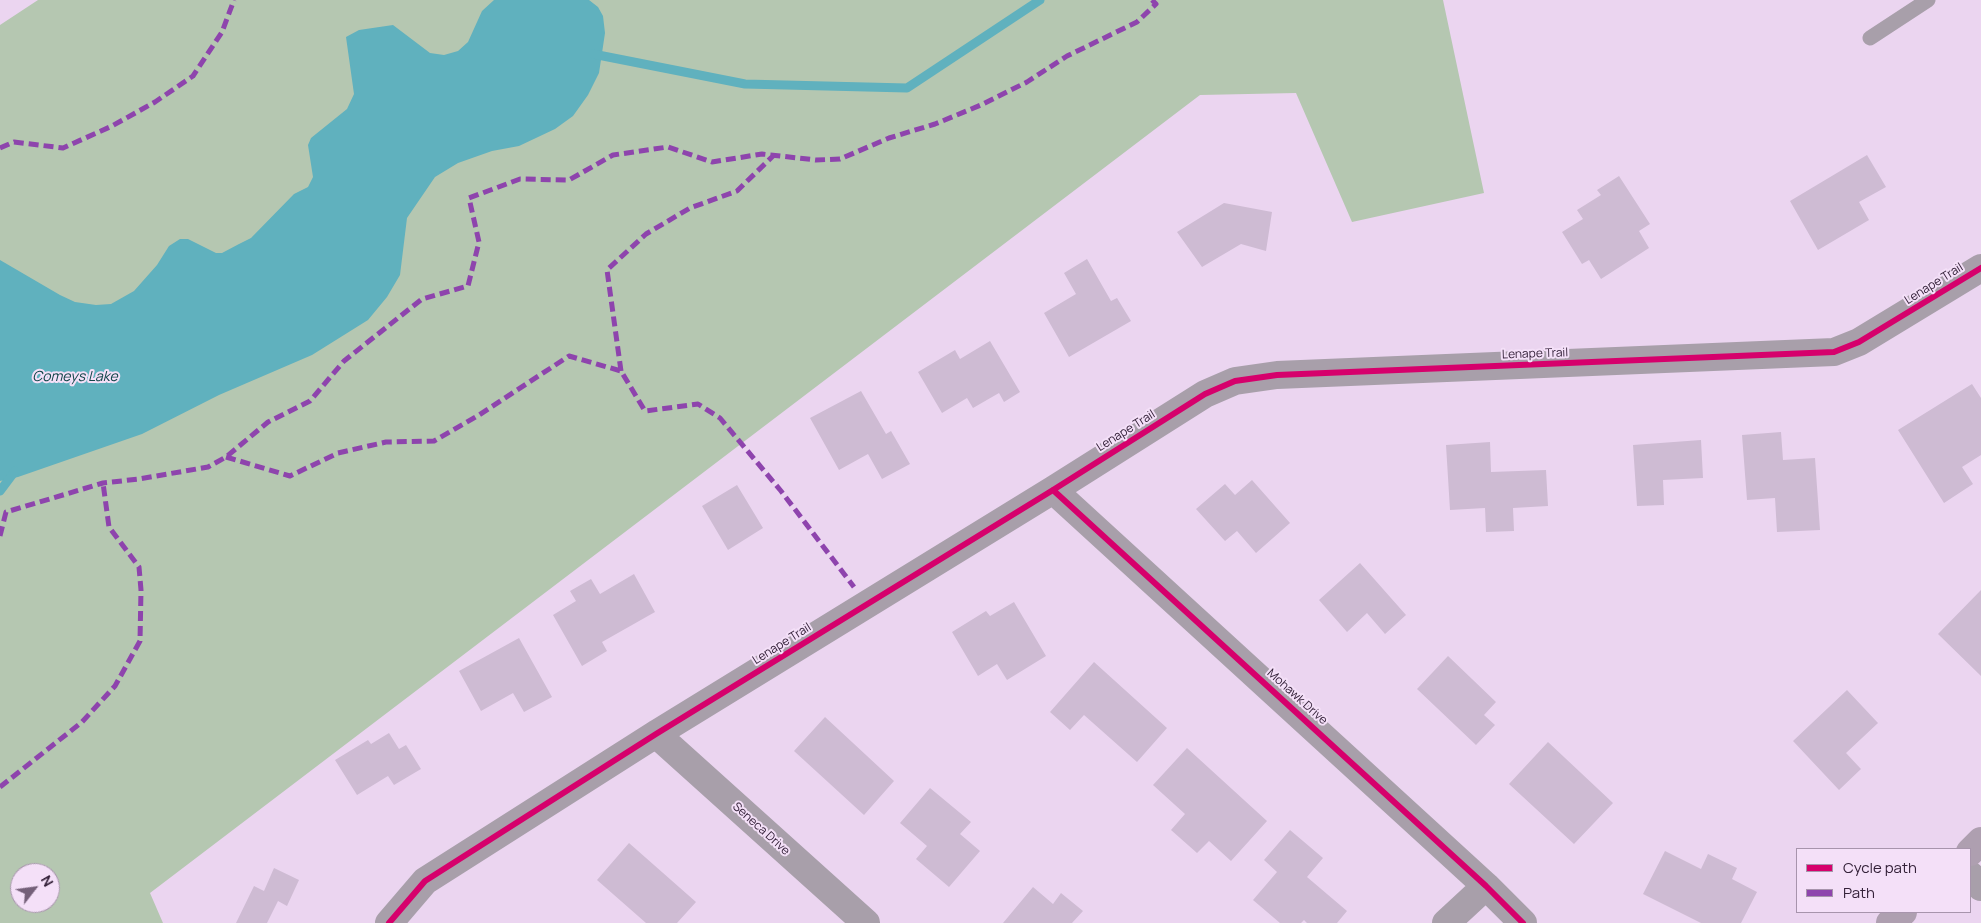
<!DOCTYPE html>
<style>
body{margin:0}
#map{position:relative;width:1981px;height:923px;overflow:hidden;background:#ebd5f0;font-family:Manrope,sans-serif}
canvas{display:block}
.legend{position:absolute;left:1796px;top:848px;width:175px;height:65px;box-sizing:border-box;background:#f4e0f8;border:1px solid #a794ac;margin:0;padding:6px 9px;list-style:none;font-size:15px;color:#342139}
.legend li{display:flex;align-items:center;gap:10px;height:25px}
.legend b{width:25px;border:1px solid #a794ac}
.north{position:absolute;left:10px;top:863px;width:50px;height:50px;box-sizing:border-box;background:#f4e0f8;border:1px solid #a794ac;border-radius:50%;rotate:60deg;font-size:14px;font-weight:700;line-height:20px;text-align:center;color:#342139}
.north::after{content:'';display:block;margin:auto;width:18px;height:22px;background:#746079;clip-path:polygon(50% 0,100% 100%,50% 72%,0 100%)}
</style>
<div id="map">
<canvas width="1981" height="923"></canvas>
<ul class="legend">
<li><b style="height:6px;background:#d6006c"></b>Cycle path</li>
<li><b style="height:6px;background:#8e44ad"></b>Path</li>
</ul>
<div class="north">N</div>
</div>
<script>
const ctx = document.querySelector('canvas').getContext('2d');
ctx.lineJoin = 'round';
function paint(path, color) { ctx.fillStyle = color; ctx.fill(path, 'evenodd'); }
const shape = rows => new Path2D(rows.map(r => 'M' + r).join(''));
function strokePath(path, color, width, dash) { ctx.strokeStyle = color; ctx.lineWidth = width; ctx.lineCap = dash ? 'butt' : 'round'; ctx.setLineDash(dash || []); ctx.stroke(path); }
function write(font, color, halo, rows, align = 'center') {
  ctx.font = font + ' Manrope,sans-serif'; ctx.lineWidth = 4; ctx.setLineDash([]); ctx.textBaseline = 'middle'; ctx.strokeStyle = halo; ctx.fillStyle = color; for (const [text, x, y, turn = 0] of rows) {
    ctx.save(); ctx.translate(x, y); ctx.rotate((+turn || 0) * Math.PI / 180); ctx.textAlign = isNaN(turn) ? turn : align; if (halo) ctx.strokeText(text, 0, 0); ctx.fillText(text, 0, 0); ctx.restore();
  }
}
const forest = shape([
 [38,0,1443,0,1484,193,1352,222,1296,93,1200,95,150,893,163,923,0,923,0,25],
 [20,873,50,873,50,903,20,903]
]);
const water = shape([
 [494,0,589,0,598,7,603,16,605,33,599,73,588,95,573,116,555,129,519,146,492,151,458,163,435,177,407,218,400,275,387,297,368,320,312,355,219,395,142,434,18,477,0,481,0,260,60,295,75,302,96,305,111,304,134,291,157,265,169,246,180,239,188,239,216,253,222,253,239,244,251,238,294,194,308,187,313,177,308,145,311,138,347,109,354,94,346,37,359,30,393,25,430,53,444,55,458,51,468,42,482,11]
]);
const stream = shape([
 [593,54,745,84,907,88,1040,0],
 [0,491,15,471]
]);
const building = shape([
 [1867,155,1886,187,1859,202,1869,220,1818,250,1790,201],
 [1619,176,1650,224,1639,231,1649,248,1601,279,1589,260,1582,264,1562,232,1583,219,1577,210,1601,195,1597,190],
 [1224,203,1272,212,1266,251,1241,244,1202,267,1177,232],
 [1087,259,1111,301,1117,298,1131,321,1069,357,1044,313,1076,294,1064,273],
 [990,341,1020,392,1004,402,999,393,973,408,967,398,942,413,918,372,955,350,960,359],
 [1972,384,1981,398,1981,455,1962,467,1973,484,1944,503,1898,430],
 [861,391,886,434,891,431,910,464,882,479,868,454,839,470,810,418],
 [1781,432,1783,460,1815,458,1820,530,1777,532,1775,498,1747,500,1742,435],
 [1701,440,1703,478,1663,480,1664,505,1637,506,1633,445],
 [1490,442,1491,472,1546,470,1548,506,1513,508,1514,531,1486,532,1485,508,1450,510,1446,445],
 [1252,480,1290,523,1256,553,1237,531,1225,541,1196,509,1225,484,1235,495],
 [737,485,763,528,728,550,702,506],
 [1360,563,1406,615,1385,634,1367,613,1347,632,1319,600],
 [634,574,655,612,602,642,607,651,582,666,553,615,576,601,570,591,591,579,600,594],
 [1981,590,1981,676,1938,634],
 [1014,602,1046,656,1007,680,997,664,978,676,952,632,986,611,990,616],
 [519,638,552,697,524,712,513,693,481,711,459,671],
 [1448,656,1496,702,1484,715,1495,725,1476,745,1417,689],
 [1094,662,1167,728,1137,762,1084,715,1070,730,1050,712],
 [1847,690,1878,723,1846,753,1861,769,1839,790,1793,741],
 [825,717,894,781,864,815,794,751],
 [389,733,399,749,406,745,421,769,394,785,388,776,357,795,335,760,368,740,371,744],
 [1548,742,1613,803,1574,844,1509,784],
 [1187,748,1267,821,1231,861,1209,841,1197,853,1171,830,1185,814,1153,785],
 [930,788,971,822,960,834,980,851,949,887,916,859,927,846,900,823],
 [1290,830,1323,858,1307,877,1347,911,1337,923,1307,923,1304,920,1301,923,1280,923,1253,900,1277,872,1264,860],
 [629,843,696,902,677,923,646,923,597,880],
 [1665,851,1701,869,1708,854,1737,868,1732,879,1757,892,1741,923,1701,923,1643,894],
 [274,868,299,880,287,906,278,901,267,923,236,923,254,886,264,891],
 [1033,887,1053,904,1061,893,1083,911,1072,923,1003,923]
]);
const service = shape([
 [1870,38,1928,0]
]);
const minor = shape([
 [1053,490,1486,886,1523,923],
 [656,734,866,923],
 [389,923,425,881,656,734,1053,490,1205,394,1235,381,1277,375,1834,352,1859,342,1981,268],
 [1446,923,1486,886]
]);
const tertiary = shape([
 [1970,875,1981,887]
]);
const primary = shape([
 [1970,852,1981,841],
 [1890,923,1903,912]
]);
const quiet = shape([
 [0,148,14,142,63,148,112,126,155,102,193,76,222,32,234,0],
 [621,371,607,270,646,234,690,208,737,191,774,155],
 [226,457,290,476,338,453,386,442,434,441,479,415,569,356,621,371,645,411,698,404,720,418,781,491,854,587],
 [0,536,6,512,103,483,139,479,208,467,226,457,268,422,310,401,344,361,422,299,468,286,479,242,469,198,520,179,569,180,613,155,668,147,712,162,762,154,816,160,840,159,889,138,935,124,981,105,1027,82,1067,56,1137,22,1156,4,1152,0],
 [0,787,82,722,115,686,140,641,141,590,139,567,109,527,103,483]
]);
const cycleway = shape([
 [1053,490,1486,886,1523,923],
 [389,923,425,881,656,734,1053,490,1205,394,1235,381,1277,375,1834,352,1859,342,1981,268]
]);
const streetNames = [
 ["Lenape Trail",1934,284,-32],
 ["Lenape Trail",1535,354,-2],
 ["Lenape Trail",1126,431,-32],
 ["Lenape Trail",782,644,-32],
 ["Mohawk Drive",1297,697,42],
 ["Seneca Drive",761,829,42]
];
const waterNames = [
 ["Comeys Lake",75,377]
];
paint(forest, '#b5c7b1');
paint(water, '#60b1be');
strokePath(stream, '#60b1be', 9);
paint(building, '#cebbd3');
strokePath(service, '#a89faa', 15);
strokePath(minor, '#a89faa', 28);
strokePath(tertiary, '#a89faa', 28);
strokePath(primary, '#ae9fb0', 28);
strokePath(quiet, '#8e44ad', 5, [10, 5]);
strokePath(cycleway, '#d6006c', 6);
write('12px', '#342139', '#f4e0f8', streetNames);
write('italic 14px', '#114548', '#f4e0f8', waterNames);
</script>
